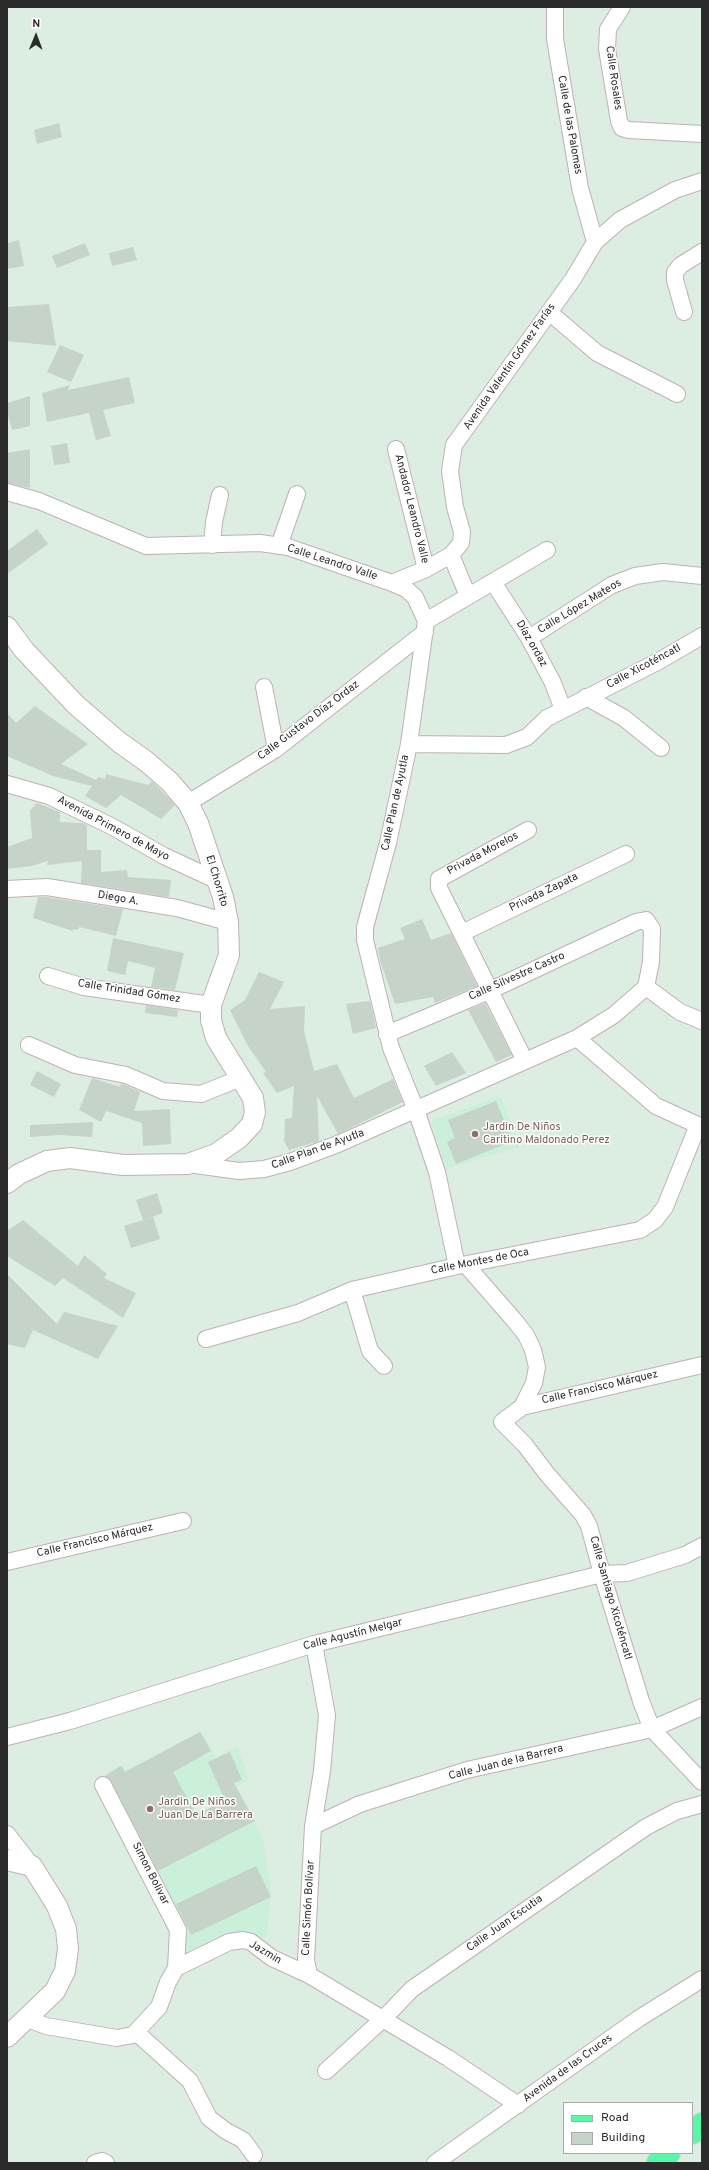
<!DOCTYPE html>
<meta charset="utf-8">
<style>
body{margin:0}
#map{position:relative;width:709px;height:2170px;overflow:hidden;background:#dceee1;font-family:Overpass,sans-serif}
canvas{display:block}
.frame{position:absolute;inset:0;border:8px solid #2b2b2b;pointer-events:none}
.legend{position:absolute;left:563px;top:2102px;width:130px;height:52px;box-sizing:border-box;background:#fff;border:1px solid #aaa;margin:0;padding:5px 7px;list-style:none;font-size:12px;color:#2b2b2b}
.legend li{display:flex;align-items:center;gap:8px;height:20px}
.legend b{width:20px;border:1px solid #aaa}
.north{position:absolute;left:16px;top:16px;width:40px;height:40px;-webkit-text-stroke:3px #fff;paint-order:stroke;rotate:1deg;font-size:11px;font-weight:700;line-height:16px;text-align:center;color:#2b2b2b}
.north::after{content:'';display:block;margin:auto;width:14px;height:18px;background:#2b2b2b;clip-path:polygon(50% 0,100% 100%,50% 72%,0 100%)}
</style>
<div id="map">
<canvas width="709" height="2170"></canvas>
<div class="frame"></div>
<ul class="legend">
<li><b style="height:5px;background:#56f9a7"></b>Road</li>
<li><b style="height:11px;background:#c5d3c9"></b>Building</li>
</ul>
<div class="north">N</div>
</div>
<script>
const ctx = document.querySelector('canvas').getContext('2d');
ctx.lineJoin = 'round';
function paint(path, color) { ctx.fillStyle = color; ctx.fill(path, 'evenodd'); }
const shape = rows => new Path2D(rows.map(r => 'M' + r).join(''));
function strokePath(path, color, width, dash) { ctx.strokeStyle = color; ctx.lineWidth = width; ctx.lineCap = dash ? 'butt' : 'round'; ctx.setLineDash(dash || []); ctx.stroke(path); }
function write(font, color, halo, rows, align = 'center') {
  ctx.font = font + ' Overpass,sans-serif'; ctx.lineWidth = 3; ctx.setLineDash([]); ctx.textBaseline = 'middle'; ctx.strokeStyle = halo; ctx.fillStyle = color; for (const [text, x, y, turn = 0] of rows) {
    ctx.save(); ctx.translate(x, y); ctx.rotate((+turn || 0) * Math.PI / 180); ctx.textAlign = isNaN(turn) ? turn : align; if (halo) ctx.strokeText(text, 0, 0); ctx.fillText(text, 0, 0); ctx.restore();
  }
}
const education = shape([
 [501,1096,519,1147,446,1169,431,1121],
 [201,1731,216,1756,238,1747,249,1780,134,1839,100,1778,120,1765,126,1770],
 [239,1792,263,1839,271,1891,267,1937,182,1963,139,1844]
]);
const building = shape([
 [59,123,62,137,37,144,34,130],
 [19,240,24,266,7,269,7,243],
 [85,243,90,255,57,268,52,256],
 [133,247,137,260,112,266,109,253],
 [49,304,56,346,7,341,7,307],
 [60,345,84,355,71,382,47,372],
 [129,377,135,403,103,410,111,436,96,440,89,413,47,422,42,393,70,385,68,390],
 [30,396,30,426,12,430,7,412,7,403],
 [67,443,70,463,54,465,51,446],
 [30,449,30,488,7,483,7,453],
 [37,529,48,544,7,574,7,551],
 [35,706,88,744,61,764,96,780,98,777,105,779,106,774,148,785,152,781,175,805,161,819,121,795,106,808,85,796,92,786,53,776,7,756,7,713,16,723],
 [37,803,60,812,60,822,82,823,87,825,87,850,101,850,101,872,127,870,128,877,171,880,169,897,81,883,82,861,47,865,48,861,31,866,7,869,7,847,32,838,30,810],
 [38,897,46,897,123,909,116,936,79,927,78,930,73,929,73,931,33,918],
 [422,919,431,940,451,933,477,986,435,1003,433,997,395,1004,380,960,378,948,405,939,400,928],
 [113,938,184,953,175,990,151,987,155,968,128,961,125,975,107,971],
 [259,972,284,982,270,1009,305,1006,304,1031,314,1071,337,1064,354,1098,393,1079,403,1102,338,1134,317,1096,319,1141,289,1150,284,1141,285,1119,292,1118,294,1086,277,1093,263,1073,266,1072,248,1046,230,1010,245,1000],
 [370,1001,376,1028,353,1034,346,1004],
 [485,1003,512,1055,496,1062,468,1010],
 [146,1005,178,1010,177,1017,145,1013],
 [452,1052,466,1073,436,1086,424,1066],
 [37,1071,61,1084,54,1097,30,1085],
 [92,1078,120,1087,121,1084,123,1084,140,1092,134,1111,170,1109,171,1144,143,1146,142,1123,106,1111,101,1122,79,1110],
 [496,1101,513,1141,456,1164,447,1142,455,1138,448,1120],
 [93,1122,92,1137,60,1135,30,1137,30,1125],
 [157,1193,163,1213,143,1220,136,1200],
 [153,1217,160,1239,131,1248,124,1226],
 [23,1220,78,1266,84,1255,107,1274,104,1278,136,1293,123,1318,63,1278,55,1286,7,1256,7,1231],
 [7,1274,57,1324,64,1312,118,1326,98,1359,33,1330,25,1348,7,1344],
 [200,1732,211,1751,173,1772,196,1815,225,1800,208,1762,230,1752,242,1780,234,1783,255,1821,158,1871,111,1781,105,1776,121,1766,125,1772],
 [256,1866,271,1897,191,1935,176,1904]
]);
const minor = shape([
 [555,7,555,39,580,188,595,242],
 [622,7,608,29,607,49,619,121,622,128,629,130,702,134],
 [549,312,597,353,677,394],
 [684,312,675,280,675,272,681,265,702,252],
 [396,449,426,569],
 [7,492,39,501,146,546,260,543,288,547,392,583,406,589,415,597,426,621,409,744,388,843,365,927,365,940,391,1048,416,1110,437,1172,457,1266],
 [212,545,214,522,220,495],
 [279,546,297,494],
 [451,555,468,596],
 [493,582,529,638,552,681,563,709],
 [392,583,426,569,451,555,461,543,462,532,455,507,450,471,454,445,573,279,595,242,620,220,675,190,702,181],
 [426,621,547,550],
 [529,638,612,585,635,576,663,572,702,576],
 [264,687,276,749],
 [586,697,624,718,661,748],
 [409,744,506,745,527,737,547,718,659,661,702,636],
 [7,784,49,796,113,827,164,856,216,880],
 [188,803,276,749,425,632],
 [7,889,47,887,177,908,228,922],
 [462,933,626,854],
 [48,976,84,987,211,1005],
 [646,987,680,1012,702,1021],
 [577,1038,656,1106,702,1127],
 [29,1045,75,1065,126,1075,163,1091,201,1094,241,1078],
 [525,1061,439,888,439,879,528,830],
 [188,1164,239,1171,264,1169,290,1162,338,1144,577,1038,614,1015,646,987,651,962,652,929,646,920,636,922,489,991,387,1034],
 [466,1265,514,1320,526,1335,533,1350,537,1367,534,1383,522,1407],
 [352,1290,370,1351,384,1366],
 [206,1339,298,1313,352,1290,457,1266,640,1230,655,1220,665,1207,698,1125],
 [702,1365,522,1407,502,1422,525,1445,547,1474,583,1515,589,1526,602,1574,641,1701,652,1729,702,1782],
 [7,1562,183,1521],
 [7,1737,70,1721,314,1644,602,1574,627,1573,685,1555,702,1546],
 [103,1785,178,1930,176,1968],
 [313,1826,360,1804,467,1770,652,1729,702,1707],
 [7,1834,32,1866],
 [176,1968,229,1942,243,1940,251,1942,272,1958,309,1975,448,2058,518,2105],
 [309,1975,306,1960,313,1826,322,1771,327,1715,314,1644],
 [26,2018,46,2026,117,2038,133,2035,159,2007,168,1982,176,1968],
 [136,2032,190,2081,209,2118,226,2131,243,2140,254,2155],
 [326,2071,383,2019,412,1989,646,1827,677,1811,702,1804],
 [95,2163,102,2161,106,2163],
 [435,2163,638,2019,702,1979]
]);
const tertiary = shape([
 [7,627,24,650,76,705,119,742,147,762,169,781,188,803,198,823,223,897,228,922,229,955,211,1005,211,1020,216,1038,253,1098,255,1112,252,1124,239,1138,216,1154,188,1164,123,1165,70,1158,47,1161,19,1174,7,1183],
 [7,1860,32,1866,57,1906,66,1929,68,1949,65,1971,55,1991,7,2037]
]);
const primary = shape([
 [692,2133,702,2124],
 [658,2163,669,2153]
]);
const markers = [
 [475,1134,4,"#8d6e63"],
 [150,1809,4,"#8d6e63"]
];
const streetNames = [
 ["Calle Rosales",613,78,82],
 ["Calle de las Palomas",569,125,80],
 ["Avenida Valentin Gómez Farías",510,367,-55],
 ["Andador Leandro Valle",411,509,76],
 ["Calle Leandro Valle",332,563,18],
 ["Calle López Mateos",580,607,-31],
 ["Díaz ordaz",531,644,60],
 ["Calle Xicoténcatl",644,667,-28],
 ["Calle Gustavo Díaz Ordaz",309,721,-37],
 ["Calle Plan de Ayutla",396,803,-78],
 ["Avenida Primero de Mayo",113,829,28],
 ["Privada Morelos",483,854,-28],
 ["El Chorrito",216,881,73],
 ["Privada Zapata",544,893,-26],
 ["Diego A.",118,899,10],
 ["Calle Silvestre Castro",517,977,-24],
 ["Calle Trinidad Gómez",129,992,9],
 ["Calle Plan de Ayutla",318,1150,-20],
 ["Calle Montes de Oca",480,1262,-11],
 ["Calle Francisco Márquez",600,1388,-13],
 ["Calle Francisco Márquez",95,1541,-13],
 ["Calle Santiago Xicoténcatl",610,1598,74],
 ["Calle Agustín Melgar",353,1635,-14],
 ["Calle Juan de la Barrera",506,1763,-14],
 ["Simon Bolivar",150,1874,63],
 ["Calle Simón Bolívar",309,1908,-87],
 ["Calle Juan Escutia",505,1924,-35],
 ["Jazmin",265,1953,31],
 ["Avenida de las Cruces",568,2069,-36]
];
const educationNames = [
 ["Jardin De Niños",483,1128],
 ["Caritino Maldonado Perez",483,1141],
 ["Jardin De Niños",158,1803],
 ["Juan De La Barrera",158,1816]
];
paint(education, '#caf0da');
paint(building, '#c5d3c9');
strokePath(minor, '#bfb0b7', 18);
strokePath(tertiary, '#bfb0b7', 22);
strokePath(primary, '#d0d0d0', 24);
strokePath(minor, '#fff', 16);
strokePath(tertiary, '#fff', 20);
strokePath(primary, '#56f9a7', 22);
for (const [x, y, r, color] of markers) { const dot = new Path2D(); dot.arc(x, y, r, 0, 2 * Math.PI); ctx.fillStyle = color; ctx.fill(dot); strokePath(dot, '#fff', 1.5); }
write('11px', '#2b2b2b', '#fff', streetNames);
write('11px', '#785e54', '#fff', educationNames, 'left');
</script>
